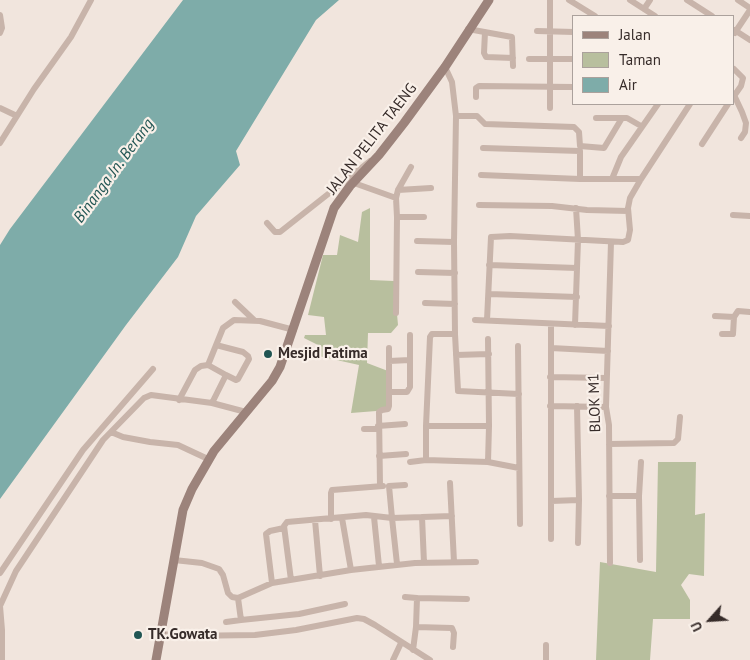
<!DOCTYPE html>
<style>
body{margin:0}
#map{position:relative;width:750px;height:660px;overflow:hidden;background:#f1e5dd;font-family:"PT Sans",sans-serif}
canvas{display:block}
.legend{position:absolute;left:572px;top:15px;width:162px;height:90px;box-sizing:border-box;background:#f9f0e9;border:1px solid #aba19c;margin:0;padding:6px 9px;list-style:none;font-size:15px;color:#362b29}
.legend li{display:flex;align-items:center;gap:10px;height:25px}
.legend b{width:25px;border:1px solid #aba19c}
.north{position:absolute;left:685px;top:595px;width:50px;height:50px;-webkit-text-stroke:4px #f9f0e9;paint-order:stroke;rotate:244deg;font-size:14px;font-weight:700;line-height:20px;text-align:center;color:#362b29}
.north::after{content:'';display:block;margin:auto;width:18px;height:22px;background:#362b29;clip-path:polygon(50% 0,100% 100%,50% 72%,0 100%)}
</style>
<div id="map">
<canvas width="750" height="660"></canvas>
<ul class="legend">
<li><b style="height:6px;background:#9c837b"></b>Jalan</li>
<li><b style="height:14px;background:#b8bf9e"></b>Taman</li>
<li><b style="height:14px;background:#7eaca9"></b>Air</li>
</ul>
<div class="north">U</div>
</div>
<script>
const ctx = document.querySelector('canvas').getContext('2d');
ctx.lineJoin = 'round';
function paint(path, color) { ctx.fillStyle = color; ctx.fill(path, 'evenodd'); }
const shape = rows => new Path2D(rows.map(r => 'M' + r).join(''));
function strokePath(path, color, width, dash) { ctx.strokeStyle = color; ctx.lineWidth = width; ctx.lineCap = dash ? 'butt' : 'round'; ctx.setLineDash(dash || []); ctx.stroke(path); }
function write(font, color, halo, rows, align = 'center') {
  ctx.font = font + ' "PT Sans",sans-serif'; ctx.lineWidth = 4.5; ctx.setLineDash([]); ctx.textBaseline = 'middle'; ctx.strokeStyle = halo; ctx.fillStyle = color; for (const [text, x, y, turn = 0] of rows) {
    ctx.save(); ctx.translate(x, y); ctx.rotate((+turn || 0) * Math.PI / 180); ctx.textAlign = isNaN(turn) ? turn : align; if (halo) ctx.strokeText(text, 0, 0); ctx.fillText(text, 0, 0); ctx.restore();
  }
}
const green = shape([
 [370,208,370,280,394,281,398,325,391,333,368,333,367,363,388,371,389,410,351,413,359,365,314,355,318,345,304,338,305,335,326,335,324,317,308,315,323,255,337,255,340,235,358,242,362,212],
 [658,462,696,462,695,515,705,513,704,576,689,574,681,585,690,600,690,619,653,619,650,660,596,660,600,562,656,572]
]);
const water = shape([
 [183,0,339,0,316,20,236,151,240,165,196,216,178,257,126,325,0,499,0,245,10,229]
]);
const street = shape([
 [569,0,595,16],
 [630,0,655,16],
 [687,0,712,16],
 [738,0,750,8],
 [644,9,650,0],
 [0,15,2,28,0,33],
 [468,29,512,37,513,66],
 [734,30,736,31,750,10],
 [537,31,574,32],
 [485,32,484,53,486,57,513,58],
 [735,33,736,31,750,40],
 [529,59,574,59],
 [445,67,452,82,456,116,454,242,455,334,432,334,430,337,426,426,489,426,488,462],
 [734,69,743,78,741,86,734,96],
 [734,95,742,112,746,123,745,132,741,138],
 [476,97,476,88,479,86,574,87],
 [0,108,17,116],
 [550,108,550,0],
 [456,116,477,116,485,124,574,127,579,132,580,146,604,148,622,118,627,118,641,126],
 [596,118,622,118],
 [0,143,34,89,71,37,91,0],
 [702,144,728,104],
 [483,148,580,151,580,179],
 [481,175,580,179,641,179],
 [612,179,621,157,658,104],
 [354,183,396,198,397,217,396,313],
 [398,190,431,188],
 [396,198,398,190,411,167],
 [479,205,552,206,587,210,628,211],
 [733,215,750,216],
 [397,217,424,217],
 [267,223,275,232,280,232,370,161],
 [417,241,454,242],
 [489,265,577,268],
 [418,272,455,273],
 [489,294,577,297],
 [235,302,254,320],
 [425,303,455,304],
 [715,316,734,317,738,311,750,312],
 [475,320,609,326],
 [487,320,491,237,510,236,623,242,628,240,630,230,628,208,630,198,641,179,690,104],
 [575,325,578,240,576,208],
 [455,334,458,391,519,394],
 [722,334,733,334,734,317],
 [488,339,489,426],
 [518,346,520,524],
 [551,348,608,351],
 [456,355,489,354],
 [389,361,410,360],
 [208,365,223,328,234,320,260,321,294,330],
 [550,377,606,378],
 [389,392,407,392,410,387,410,335],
 [179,400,195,370,201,366,208,365,226,375,236,380,238,379,249,359,248,356,243,352,216,345],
 [212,403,226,375],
 [550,406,606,407],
 [577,406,579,500],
 [378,426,405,424],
 [426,426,426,460,488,462,519,468],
 [364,429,378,429],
 [111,432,123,437,150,442,178,445,208,459],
 [609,444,674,443,678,439,680,417],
 [379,456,406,454],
 [410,462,426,460],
 [450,483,454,562],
 [405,485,389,486,392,518,452,516],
 [380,486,379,412,382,410,388,409,389,406,389,348],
 [609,496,639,496,640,560],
 [639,496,641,462],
 [551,501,579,500,578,543],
 [374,517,379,566],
 [422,517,424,563],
 [342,518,351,570],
 [331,519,331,493,332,490,383,486],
 [315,520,320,576],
 [551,539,551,325],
 [174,560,202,563,219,569,223,575,228,593,232,597,238,598,272,583,351,570,415,563,476,562],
 [610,563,609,425,606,407,611,242],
 [0,573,83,450,153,369],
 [291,580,284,526,287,522,366,515,392,518,397,564],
 [272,583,266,534,270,531,284,528],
 [405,597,417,598],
 [238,598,241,620,299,614,345,604],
 [226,622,241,620],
 [416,627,417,598,467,599],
 [161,634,183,636,255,635,296,630,357,618,364,619,375,625,430,660],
 [546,645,546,660],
 [413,650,416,627,452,628,454,633,453,647],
 [2,660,2,630,0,606,16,571,103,440,144,398,151,395,212,403,246,412],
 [393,660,401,643]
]);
const secondary = shape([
 [156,660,183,510,192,489,214,451,272,381,280,367,334,208,350,186,379,155,404,123,445,67,489,0]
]);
const markers = [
 [268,354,5,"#215553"],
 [138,635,5,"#215553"]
];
const streetNames = [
 ["JALAN PELITA TAENG",372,139,-52],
 ["BLOK M1",595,403,-92]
];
const poiNames = [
 ["Mesjid Fatima",278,354],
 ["TK.Gowata",148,635]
];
const waterNames = [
 ["Binanga Jn. Berang",114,171,-54]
];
paint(green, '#b8bf9e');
paint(water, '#7eaca9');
strokePath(street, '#c8b4aa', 6);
strokePath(secondary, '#9c837b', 9);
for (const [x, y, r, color] of markers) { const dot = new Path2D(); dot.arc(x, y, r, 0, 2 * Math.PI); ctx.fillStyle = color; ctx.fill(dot); strokePath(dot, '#f9f0e9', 2); }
write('15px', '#362b29', '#f9f0e9', streetNames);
write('bold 15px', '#362b29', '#f9f0e9', poiNames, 'left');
write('italic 16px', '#215553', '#f9f0e9', waterNames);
</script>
